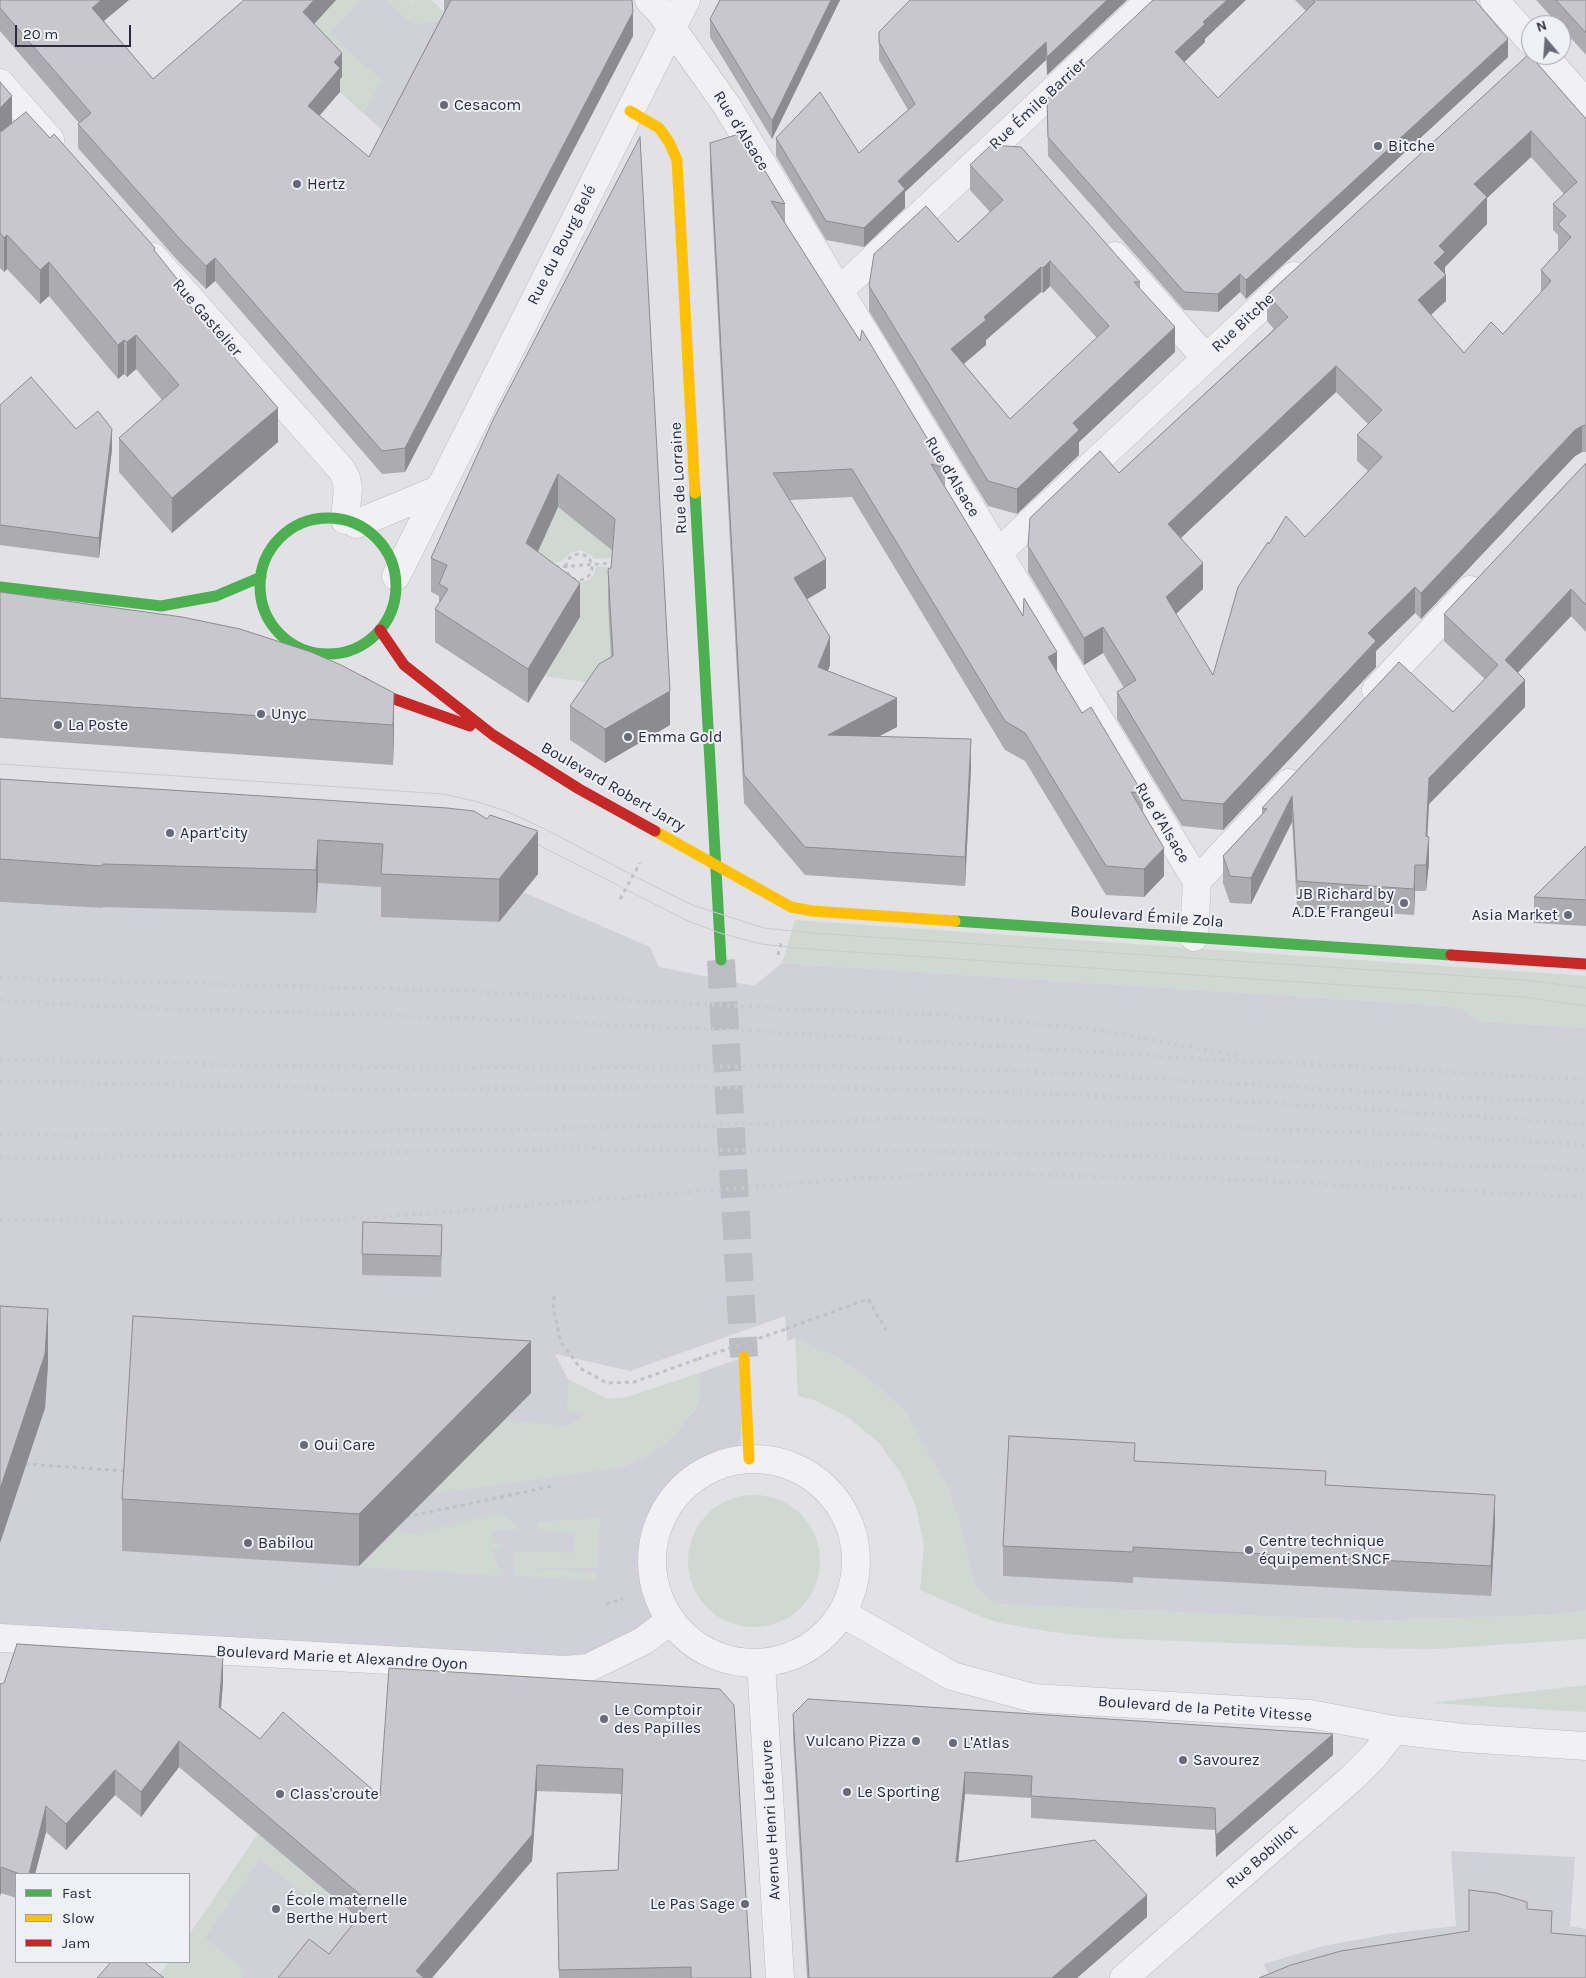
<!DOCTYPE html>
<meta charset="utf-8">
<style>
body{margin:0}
#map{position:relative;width:1586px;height:1978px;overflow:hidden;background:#e1e1e6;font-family:Karla,sans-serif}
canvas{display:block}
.legend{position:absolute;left:15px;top:1873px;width:175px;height:90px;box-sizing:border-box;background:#eff0f6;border:1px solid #a0a1ad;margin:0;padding:6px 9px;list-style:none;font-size:15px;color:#292a3f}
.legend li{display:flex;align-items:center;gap:10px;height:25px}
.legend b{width:25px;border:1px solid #a0a1ad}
.north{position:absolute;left:1521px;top:15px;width:50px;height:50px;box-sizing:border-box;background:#eff0f6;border:1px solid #a0a1ad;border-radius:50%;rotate:342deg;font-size:14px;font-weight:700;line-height:20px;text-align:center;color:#292a3f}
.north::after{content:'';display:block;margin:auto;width:18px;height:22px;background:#696a79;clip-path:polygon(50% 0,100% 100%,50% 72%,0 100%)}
.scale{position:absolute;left:15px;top:25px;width:116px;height:22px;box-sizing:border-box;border:2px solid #292a3f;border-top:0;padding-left:6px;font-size:15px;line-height:18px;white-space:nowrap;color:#292a3f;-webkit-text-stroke:4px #eff0f6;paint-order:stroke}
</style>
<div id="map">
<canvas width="1586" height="1978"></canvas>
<ul class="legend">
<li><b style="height:6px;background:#4caf50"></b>Fast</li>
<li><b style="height:6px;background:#ffc107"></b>Slow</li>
<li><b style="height:6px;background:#c62828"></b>Jam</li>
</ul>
<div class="north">N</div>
<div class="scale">20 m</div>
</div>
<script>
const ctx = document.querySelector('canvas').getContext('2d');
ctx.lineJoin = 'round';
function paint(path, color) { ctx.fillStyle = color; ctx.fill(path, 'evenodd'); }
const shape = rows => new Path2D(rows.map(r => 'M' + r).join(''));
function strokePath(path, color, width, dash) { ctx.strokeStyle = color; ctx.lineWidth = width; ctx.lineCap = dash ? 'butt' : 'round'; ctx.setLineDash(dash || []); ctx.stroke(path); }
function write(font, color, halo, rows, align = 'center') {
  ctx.font = font + ' Karla,sans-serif'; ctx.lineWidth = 4; ctx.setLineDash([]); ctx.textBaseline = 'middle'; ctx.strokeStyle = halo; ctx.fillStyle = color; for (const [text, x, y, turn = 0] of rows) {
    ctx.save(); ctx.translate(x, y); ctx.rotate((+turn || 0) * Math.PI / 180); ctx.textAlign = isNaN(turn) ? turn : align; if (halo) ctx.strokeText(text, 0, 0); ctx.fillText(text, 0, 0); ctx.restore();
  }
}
const built = shape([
 [336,0,411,0,413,2,415,0,431,0,580,137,536,222,449,157,433,176,340,92,303,36],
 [318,883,523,892,650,947,659,967,754,986,782,963,1451,1006,1483,1021,1586,1028,1586,1611,1554,1615,1369,1621,995,1604,975,1587,969,1568,907,1414,877,1386,840,1359,795,1338,787,1341,785,1316,630,1371,555,1354,568,1379,606,1399,618,1469,646,1457,694,1411,700,1397,699,1373,744,1357,740,1460,714,1468,687,1485,668,1506,656,1534,652,1571,657,1592,667,1614,588,1668,0,1638,0,902,102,908,103,897,149,908,316,913],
 [258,1834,298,1868,428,1978,157,1978,169,1962,189,1962,189,1935],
 [1451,1851,1575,1857,1570,1926,1586,1929,1586,1978,1270,1978,1264,1964,1323,1946,1394,1933,1456,1926]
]);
const green = shape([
 [336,0,361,0,330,33,382,81,363,113,334,85,303,36],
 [386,0,411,0,413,2,415,0,431,0,452,20,412,24],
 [558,507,584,528,615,547,614,558,594,559,591,555,580,550,570,553,561,562,530,564],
 [596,567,614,567,619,687,544,676,580,617,578,584,589,580,593,576],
 [795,920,1586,976,1586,1028,1483,1021,1451,1006,782,963],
 [795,1338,840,1359,877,1386,907,1414,948,1487,960,1523,975,1587,995,1604,1369,1621,1554,1615,1586,1611,1586,1639,1436,1649,1362,1648,1104,1638,1046,1631,1000,1623,982,1617,920,1590,924,1545,916,1507,901,1473,878,1442,849,1418,814,1400,798,1396],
 [699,1373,700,1397,698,1404,680,1429,664,1445,646,1457,625,1467,431,1494,492,1430,504,1420,567,1426,585,1414,567,1412,568,1379,607,1399,627,1397],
 '688 1561a66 66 0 1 1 132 0a66 66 0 1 1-132 0Z',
 [499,1513,517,1525,517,1530,492,1530,492,1543,502,1544,500,1550,491,1550,503,1576,359,1567,395,1531,415,1534],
 [600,1518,597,1568,529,1568,597,1573,596,1581,514,1576,515,1551,574,1553,575,1533,538,1531,537,1522],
 [1586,1685,1586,1712,1430,1703],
 [258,1834,331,1896,321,1908,260,1859,205,1938,246,1971,241,1978,157,1978,169,1962,189,1962,189,1935]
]);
const secondaryTunnel = shape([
 [721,960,744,1357]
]);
const path = shape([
 '566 567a13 13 0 1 1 26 0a13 13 0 1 1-26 0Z',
 [555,567,614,563],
 [620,899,640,863],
 [778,955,782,940],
 [554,1296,553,1308,561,1342,580,1368,607,1383,634,1382,698,1359],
 [786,1329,868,1299,886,1330],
 [25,1464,127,1471],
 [406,1517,553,1486],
 [606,1604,623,1599]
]);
const street = shape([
 [649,0,659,10,727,106,1197,881,1194,937],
 [1494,0,1531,41],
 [1543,55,1586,103],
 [0,83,50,140],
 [1115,256,1205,357],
 [153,257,341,469,346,478,348,488,345,520],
 [839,291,1150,0],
 [356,524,438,490],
 [998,553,1294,276],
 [396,576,686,0],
 [1376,690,1470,590],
 [1197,881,1289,783],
 '652 1561a102 102 0 1 1 204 0a102 102 0 1 1-204 0Z',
 [842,1613,952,1676,1033,1698,1310,1714,1394,1730,1464,1738,1586,1746],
 [0,1638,564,1670,588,1668,643,1641,671,1620],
 [761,1663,780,1978],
 [1124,1978,1352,1778,1374,1756,1394,1730]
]);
const fast = shape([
 [695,493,721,960],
 '260 586a68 68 0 1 1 136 0a68 68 0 1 1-136 0Z',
 [0,587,161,606,216,596,261,577],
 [955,921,1451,955]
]);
const slow = shape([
 [630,111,659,128,669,142,677,160,695,493],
 [655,831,791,907,812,911,955,921],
 [744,1357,749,1459]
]);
const jam = shape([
 [380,630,404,665,493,735,579,789,655,831],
 [363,682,383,695,470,726],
 [1451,955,1586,964]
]);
const tram = shape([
 [0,764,443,794,475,801,506,811,549,831,634,876,692,905,764,928,811,933,1525,980,1586,988],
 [525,838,688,921,720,933,761,944,808,949,1523,997,1586,1006]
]);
const rail = shape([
 [0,978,467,991,772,1008,945,1015,1099,1030,1239,1056],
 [0,1000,88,1006,438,1017,773,1032,1236,1061,1332,1065,1586,1080],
 [0,1059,48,1061,363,1067,686,1067,775,1066,933,1068,1061,1073,1474,1098,1586,1102],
 [0,1081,359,1089,776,1087,916,1089,1256,1102,1586,1124],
 [0,1134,72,1136,201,1134,688,1126,894,1119,1125,1123,1418,1135,1586,1145],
 [0,1157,70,1158,572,1149,778,1150,1028,1153,1586,1169],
 [0,1220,226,1223,331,1220,450,1212,860,1178,960,1174,1203,1178,1586,1197]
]);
const pathBridge = shape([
 [698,1359,786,1329]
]);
const wall = shape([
 [0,0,104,21,153,79,244,0,336,0,314,24,342,77,340,79,340,92,319,115,369,157,444,12,444,0,632,0,633,36,405,472,382,474,215,281,206,289,179,262,78,148,78,124,79,123,0,31],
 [720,0,840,0,772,139,710,37,710,19],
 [1127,0,1047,75,1046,60,905,192,905,208,864,247,826,240,776,156,776,138,859,153,908,110,879,60,879,32],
 [1295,0,1475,0,1508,57,1246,299,1240,292,1218,312,1184,310,1048,156,1047,99,1205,39,1205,42,1184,62,1218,98,1306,11],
 [1536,0,1586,0,1586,55,1561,27,1561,25,1559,25],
 [1529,54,1586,119,1586,452,1582,452,1575,456,1421,619,1415,613,1376,651,1376,667,1223,830,1182,826,1117,719,1117,692,1124,688,1103,653,1084,665,1028,572,1028,546,1119,473,1274,329,1267,321,1267,295],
 [1531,157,1564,194,1553,204,1553,230,1558,235,1558,251,1541,270,1541,292,1503,334,1464,353,1431,315,1446,301,1445,267,1487,224,1487,198],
 [1336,392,1368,424,1357,435,1357,461,1368,471,1305,537,1269,544,1213,675,1176,614,1203,589,1181,538],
 [0,82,12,123,50,138,155,252,178,291,278,442,172,533,119,472,119,438,162,400,136,369,127,377,124,374,118,379,49,296,40,304,7,269,4,272,0,268],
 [640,137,670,725,605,763,570,740,570,706,611,657,608,603,608,569,611,568,613,551,558,507,538,552,580,617,528,703,435,642,435,609,439,603,439,596,431,592,431,558],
 [710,143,753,151,785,204,785,225,860,341,945,468,945,487,1082,713,1143,794,1143,813,1164,876,1144,897,1106,895,1025,761,1005,750,852,497,790,500,826,588,807,599,830,665,828,671,897,727,879,736,971,768,965,886,805,875,744,803,710,171],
 [970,165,1140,282,1140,289,1175,352,1079,442,1079,455,1017,514,988,506,869,311,869,286,958,242,990,212,970,190],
 [1050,286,1097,338,1010,419,964,364,986,345,986,340,1041,292,1043,293],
 [0,405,76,429,112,449,99,558,0,545],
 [1586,463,1586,632,1571,616,1518,673,1525,707,1429,804,1427,836,1429,863,1426,891,1415,891,1414,915,1297,908,1292,822,1251,904,1230,903,1223,883,1223,856,1262,814,1262,808,1453,712,1485,679,1444,641,1444,614],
 [0,592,394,693,394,733,393,765,0,738],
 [0,779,447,808,538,874,499,922,381,917,381,887,318,883,316,913,103,907,102,908,0,902],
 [1586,846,1586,926,1534,923,1534,897],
 [442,1245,441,1277,362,1275,362,1254],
 [0,1306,48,1364,45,1408,0,1543],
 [531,1393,359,1566,122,1551,122,1499],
 [1135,1461,1326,1485,1495,1525,1491,1596,1133,1577,1133,1583,1003,1576,1003,1546],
 [223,1682,221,1708,260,1739,380,1796,720,1689,751,1978,559,1978,557,1873,618,1870,622,1794,537,1791,532,1861,329,1954,358,1918,179,1767,141,1817,115,1795,66,1850,46,1832,35,1874,16,1874,16,1898,1,1893,0,1896,0,1684],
 [793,1714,1333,1755,1216,1857,1215,1830,1031,1818,1031,1798,965,1794,958,1862,1147,1917,1077,1978,807,1978,793,1736]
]);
const shadedWall = shape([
 [101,0,129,0,92,31,92,8],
 [314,0,336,0,303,36,303,12],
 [831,0,840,0,772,139,772,121],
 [1107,0,1127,0,1047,75,1047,57],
 [1227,0,1246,0,1205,39,1205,42,1175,71,1175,52,1203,22],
 [633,12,633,36,405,472,405,448],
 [1508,39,1508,57,1246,299,1246,280],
 [1046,42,1046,60,905,192,905,208,864,247,864,228,898,181],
 [342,53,342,77,340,79,340,92,308,129,308,106,334,62],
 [12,96,12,130,0,142,0,108],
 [1531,131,1531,157,1487,198,1487,224,1445,267,1445,276,1446,275,1446,301,1418,326,1418,300,1434,263,1439,246,1474,184],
 [7,235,7,269,4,272,4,238],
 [215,258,215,281,206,289,206,266],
 [1050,261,1050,286,1043,293,1043,268],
 [49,262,49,296,40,304,40,270],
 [1041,267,1041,292,986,340,986,345,951,374,951,349,984,317],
 [1240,274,1240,292,1218,312,1218,294],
 [178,280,178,314,172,285],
 [1175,327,1175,352,1079,442,1079,455,1017,514,1017,489,1073,423],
 [136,335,136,369,127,377,127,342],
 [124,340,124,374,118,379,118,345],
 [1336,366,1336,392,1168,550,1168,524],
 [278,408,278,442,172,533,172,498],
 [1582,426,1582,452,1575,456,1421,619,1421,593,1575,430],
 [112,429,112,449,99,558,99,538],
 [558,474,558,507,526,577,526,543],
 [826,559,826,588,794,607,794,578],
 [1203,563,1203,589,1166,623,1166,597],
 [580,583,580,617,528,703,528,669],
 [1415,587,1415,613,1376,651,1376,667,1223,830,1223,804,1368,633],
 [1571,589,1571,616,1505,686,1505,660],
 [1103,627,1103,653,1084,665,1084,638],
 [830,637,830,665,818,695,818,667],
 [1057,652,1057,681,1048,657],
 [1525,680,1525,707,1429,804,1426,862,1426,836,1429,778],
 [670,691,670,725,605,763,605,729],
 [394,693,394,733,393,765,393,725],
 [897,698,897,727,828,763,828,735],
 [971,739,971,768,965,886,965,857],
 [1292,796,1292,822,1251,904,1251,878],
 [538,831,538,874,499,922,499,879],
 [1429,837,1429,863,1426,891,1426,865],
 [318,840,318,883,316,913,316,870],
 [1164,848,1164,876,1144,897,1144,869],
 [1415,865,1415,891,1414,915,1414,889],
 [48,1309,48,1364,45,1408,0,1543,0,1489],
 [531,1341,531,1393,359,1566,359,1514],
 [1495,1495,1495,1525,1491,1596,1491,1566],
 [223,1657,223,1682,219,1732,219,1707],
 [1333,1734,1333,1755,1216,1857,1216,1835],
 [179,1741,179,1767,141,1817,141,1792],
 [537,1765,537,1791,532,1861,432,1978,416,1978,416,1971],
 [115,1770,115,1795,66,1850,66,1824],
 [965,1772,965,1794,956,1884,956,1862],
 [46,1806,46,1832,35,1874,29,1874],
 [1,1867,1,1893,0,1896,0,1871],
 [1147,1895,1147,1917,1077,1978,1052,1978]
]);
const building = shape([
 [0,0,101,0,92,8,153,79,244,0,314,0,303,12,342,53,334,62,340,68,308,106,369,157,451,0,632,0,633,12,405,448,382,451,215,258,206,266,179,238,78,124,91,113,0,8,0,0],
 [720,0,831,0,772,121,710,19,720,0],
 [910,0,1107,0,1047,57,1046,42,898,181,905,189,864,228,826,221,776,138,820,92,859,153,915,104,879,42,879,32,910,0],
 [1153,0,1227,0,1203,22,1205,24,1175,52,1218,98,1315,2,1313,0,1475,0,1508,39,1246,280,1240,274,1218,294,1184,292,1048,137,1047,99,1153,0],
 [1556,0,1586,0,1586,33,1556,0],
 [1529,54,1586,119,1586,425,1582,426,1575,430,1421,593,1415,587,1368,633,1376,641,1223,804,1182,800,1117,692,1136,680,1103,627,1084,638,1028,546,1030,518,1100,451,1119,473,1288,317,1267,295,1529,54],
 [1531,131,1577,182,1553,204,1566,216,1558,224,1571,237,1541,270,1551,281,1503,334,1491,322,1464,353,1418,300,1446,275,1434,263,1445,252,1439,246,1487,197,1474,184,1531,131],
 [1336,366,1382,410,1357,435,1382,457,1305,537,1286,516,1269,544,1268,542,1238,587,1213,675,1166,597,1203,563,1168,524,1336,366],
 [0,82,12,96,0,108,0,82],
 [26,112,50,138,54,134,155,248,154,250,178,280,172,285,278,408,172,498,119,438,179,385,136,335,127,342,124,340,118,345,49,262,40,270,7,235,4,238,0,233,0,131,2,131,26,112],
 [742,133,753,150,751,153,753,151,785,204,771,201,860,341,862,330,945,468,931,464,1023,616,1024,598,1057,652,1048,657,1082,713,1091,707,1143,794,1131,792,1164,848,1144,869,1106,866,1025,733,1005,721,852,469,773,473,826,559,794,578,830,637,818,667,897,698,828,735,971,739,965,857,805,847,744,775,710,143,742,133],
 [640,137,670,691,605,729,570,706,599,664,613,656,608,569,611,568,615,519,558,474,526,543,580,583,528,669,435,609,448,589,439,584,447,565,431,558,493,420,640,137],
 [991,145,1021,147,1140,282,1134,282,1175,327,1073,423,1079,430,1017,489,988,481,869,286,874,254,926,206,958,242,1003,200,970,165,991,145],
 [1050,261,1109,326,1010,419,951,349,986,320,984,317,1041,267,1043,268,1050,261],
 [31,377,76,429,98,411,112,429,99,538,0,525,0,405,31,377],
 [1586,463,1586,605,1571,589,1505,660,1525,680,1429,778,1426,836,1429,837,1426,865,1415,865,1414,889,1297,881,1292,796,1251,878,1230,876,1223,856,1267,809,1262,808,1399,662,1453,712,1498,665,1444,614,1586,463],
 [0,592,182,617,240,629,311,652,341,665,394,693,393,725,0,698,0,592],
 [0,779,447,808,474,811,487,819,490,815,538,831,499,879,381,874,383,844,318,840,316,870,103,864,102,866,0,859,0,779],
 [1586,846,1586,900,1534,897,1586,846],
 [363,1222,442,1225,441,1256,362,1254,363,1222],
 [0,1306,48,1309,45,1354,0,1489,0,1306],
 [133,1316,531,1341,359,1514,122,1499,133,1316],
 [1009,1436,1135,1443,1134,1461,1326,1471,1325,1485,1495,1495,1491,1566,1133,1547,1133,1552,1003,1546,1009,1436],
 [17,1644,223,1657,219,1707,260,1739,283,1712,380,1796,389,1668,720,1689,734,1705,751,1978,691,1978,691,1967,559,1970,557,1873,618,1870,623,1769,537,1765,532,1835,416,1971,424,1978,278,1978,309,1939,329,1954,370,1903,179,1741,141,1792,115,1770,66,1824,46,1806,29,1874,20,1874,1,1867,0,1871,0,1684,4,1683,17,1644],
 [808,1699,1333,1734,1216,1835,1215,1808,1031,1796,1032,1776,965,1772,956,1862,1095,1840,1147,1895,1052,1978,809,1978,793,1714,808,1699],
 [1469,1890,1496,1893,1527,1902,1527,1909,1552,1911,1551,1933,1586,1936,1586,1978,1259,1978,1291,1965,1341,1951,1469,1931,1469,1890],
 [111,1962,144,1962,164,1978,97,1978,111,1962]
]);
const markers = [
 [444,105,5,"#696a79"],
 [1378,146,5,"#696a79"],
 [297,184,5,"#696a79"],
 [261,714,5,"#696a79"],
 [58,725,5,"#696a79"],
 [628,737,5,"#696a79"],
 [170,833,5,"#696a79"],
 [1404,903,5,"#696a79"],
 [1568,915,5,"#696a79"],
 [304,1445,5,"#696a79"],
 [248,1543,5,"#696a79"],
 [1249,1550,5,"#696a79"],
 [604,1719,5,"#696a79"],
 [916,1741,5,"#696a79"],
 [953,1743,5,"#696a79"],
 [1183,1760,5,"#696a79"],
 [847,1792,5,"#696a79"],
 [280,1794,5,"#696a79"],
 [745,1904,5,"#696a79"],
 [276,1909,5,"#696a79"]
];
const streetNames = [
 ["Rue Émile Barrier",1038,104,-43],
 ["Rue d'Alsace",741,131,58],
 ["Rue du Bourg Belé",562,245,-63],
 ["Rue Gastelier",207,318,49],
 ["Rue Bitche",1243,323,-43],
 ["Rue d'Alsace",952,477,59],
 ["Rue de Lorraine",679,478,-93],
 ["Boulevard Robert Jarry",613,787,30],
 ["Rue d'Alsace",1162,823,59],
 ["Boulevard Émile Zola",1147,917,4],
 ["Boulevard Marie et Alexandre Oyon",342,1658,3],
 ["Boulevard de la Petite Vitesse",1205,1709,4],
 ["Avenue Henri Lefeuvre",771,1820,-93],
 ["Rue Bobillot",1262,1857,-41]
];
const poiNames = [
 ["Cesacom",454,105],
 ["Bitche",1388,146],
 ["Hertz",307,184],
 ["Unyc",271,714],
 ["La Poste",68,725],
 ["Emma Gold",638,737],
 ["Apart'city",180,833],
 ["JB Richard by",1394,894,"right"],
 ["A.D.E Frangeul",1394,912,"right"],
 ["Asia Market",1558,915,"right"],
 ["Oui Care",314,1445],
 ["Centre technique",1259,1541],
 ["équipement SNCF",1259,1559],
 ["Babilou",258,1543],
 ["Le Comptoir",614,1710],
 ["des Papilles",614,1728],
 ["Vulcano Pizza",906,1741,"right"],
 ["L'Atlas",963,1743],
 ["Savourez",1193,1760],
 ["Le Sporting",857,1792],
 ["Class'croute",290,1794],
 ["École maternelle",286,1900],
 ["Berthe Hubert",286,1918],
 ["Le Pas Sage",735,1904,"right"]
];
paint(built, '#d0d0d9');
paint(green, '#cfd9d2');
strokePath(secondaryTunnel, '#bcbcc5', 28, [28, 14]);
strokePath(street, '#bcbdc2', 29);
strokePath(path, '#c0c0c7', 3, [4, 4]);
strokePath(street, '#f1f1f3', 28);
strokePath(fast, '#4caf50', 11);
strokePath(slow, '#ffc107', 11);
strokePath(jam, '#c62828', 11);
strokePath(tram, '#cacacf', 1);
strokePath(rail, '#cacacf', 4, [2.5, 5]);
strokePath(pathBridge, '#c0c0c7', 3, [4, 4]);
paint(wall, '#ababb0');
paint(shadedWall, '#8b8b90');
paint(building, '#c7c7cd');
strokePath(building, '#8b8b90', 1);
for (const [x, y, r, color] of markers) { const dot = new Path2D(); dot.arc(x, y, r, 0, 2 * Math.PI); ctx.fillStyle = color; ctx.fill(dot); strokePath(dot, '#eff0f6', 2); }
write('16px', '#292a3f', '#eff0f6', streetNames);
write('16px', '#292a3f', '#eff0f6', poiNames, 'left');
</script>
